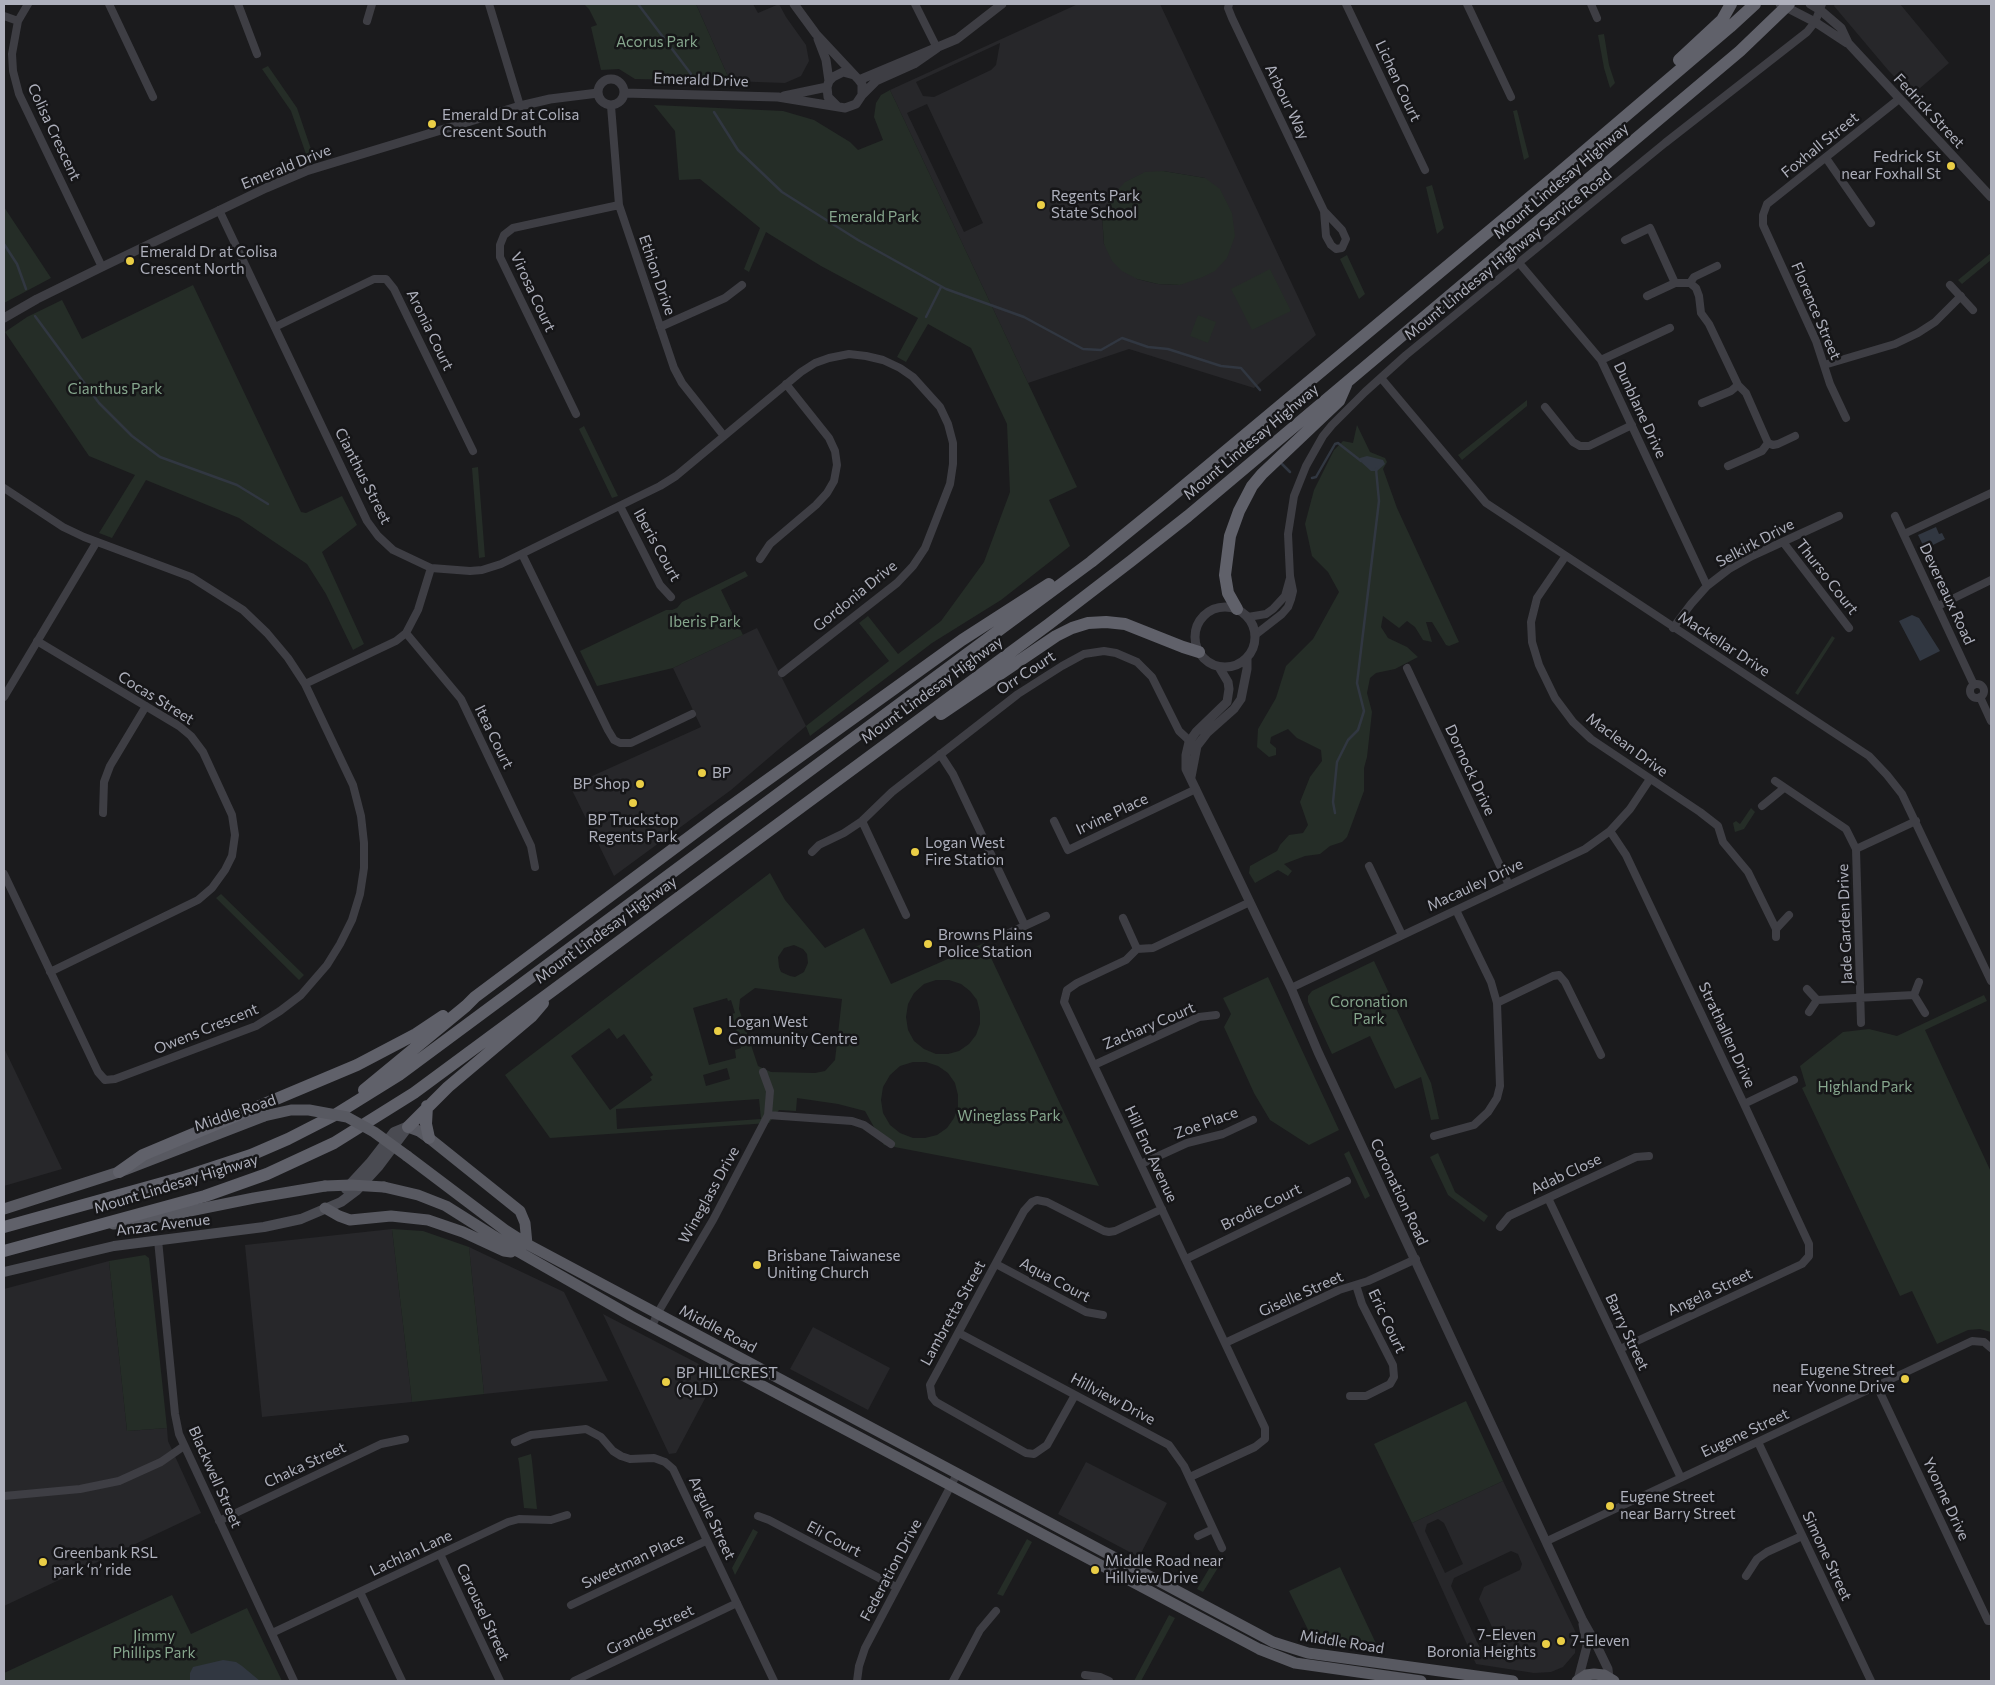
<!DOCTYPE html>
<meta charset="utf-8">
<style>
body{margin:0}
#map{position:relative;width:1995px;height:1685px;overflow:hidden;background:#1b1b1d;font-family:Commissioner,sans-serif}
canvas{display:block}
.frame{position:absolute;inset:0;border:5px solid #aeb0bc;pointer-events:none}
</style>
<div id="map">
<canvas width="1995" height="1685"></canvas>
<div class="frame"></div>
</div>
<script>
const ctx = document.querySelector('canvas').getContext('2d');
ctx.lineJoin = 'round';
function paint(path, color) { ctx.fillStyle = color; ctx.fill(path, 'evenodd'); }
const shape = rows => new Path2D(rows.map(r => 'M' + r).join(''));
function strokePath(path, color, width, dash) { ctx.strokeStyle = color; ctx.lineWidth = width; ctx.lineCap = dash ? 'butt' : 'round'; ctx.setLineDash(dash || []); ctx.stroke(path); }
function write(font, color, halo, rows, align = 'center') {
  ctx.font = font + ' Commissioner,sans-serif'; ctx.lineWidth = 5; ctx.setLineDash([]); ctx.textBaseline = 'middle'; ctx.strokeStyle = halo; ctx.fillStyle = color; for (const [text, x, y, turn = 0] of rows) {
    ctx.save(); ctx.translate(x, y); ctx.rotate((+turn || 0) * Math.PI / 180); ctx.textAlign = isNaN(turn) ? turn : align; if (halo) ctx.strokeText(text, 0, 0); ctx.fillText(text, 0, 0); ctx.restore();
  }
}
const built = shape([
 [696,4,753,4,758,13,779,4,786,17,806,45,809,61,801,76,785,83,730,81],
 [1078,4,1160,4,1316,335,1254,388,1129,349,1028,383,890,90],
 [1000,43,996,65,991,70,934,97,923,96,916,82],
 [927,104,983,223,964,232,907,113],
 [1163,171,1205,178,1180,285,1158,284,1137,279,1104,244,1102,215],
 [1835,4,1900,4,1949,63,1912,95,1888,70,1834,6],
 [757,628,806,726,731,790,614,876,570,786,701,727,673,668],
 [4,1048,62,1169,4,1186],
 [392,1229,412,1402,262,1417,245,1245],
 [469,1247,564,1292,608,1381,484,1394],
 [109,1261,127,1431,167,1428,168,1441,201,1513,4,1606,4,1289],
 [603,1314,718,1374,676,1453,669,1454],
 [813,1327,890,1368,868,1410,790,1369],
 [1086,1462,1167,1503,1139,1557,1058,1514],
 [1503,1481,1576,1633,1575,1653,1563,1667,1551,1672,1534,1673,1476,1664,1412,1523],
 [1438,1519,1444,1523,1463,1564,1445,1573,1425,1531,1427,1524],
 [1511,1551,1518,1554,1522,1564,1520,1570,1484,1587,1479,1599,1498,1640,1497,1646,1486,1651,1480,1648,1451,1586,1454,1578]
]);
const green = shape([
 [584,4,696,4,730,81,635,79,619,69,601,70,591,27,597,25,589,9],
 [1604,34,1609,65,1615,83,1610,88,1604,68,1598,35],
 [268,66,297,108,313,155,307,157,291,111,262,69],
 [890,90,1077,487,1049,500,1070,546,1001,600,932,643,810,736,806,726,889,661,859,623,868,616,898,654,941,621,984,562,1010,492,1007,424,971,348,928,324,906,362,897,357,918,318,821,266,766,232,749,272,744,269,760,228,700,179,679,180,675,131,654,105,783,111,814,120,850,142,858,150,883,140,874,117,876,103,881,95],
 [1517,110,1529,157,1524,160,1513,111],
 [1163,171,1205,178,1220,189,1232,213,1235,236,1227,258,1215,271,1203,277,1180,285,1158,284,1137,279,1122,271,1112,261,1104,244,1102,215,1112,196,1125,182,1145,172],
 [1432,185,1444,228,1437,234,1426,187],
 [4,207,51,278,4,303],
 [1991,253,1991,260,1962,284,1958,280],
 [1347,255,1365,294,1359,299,1340,259],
 [1270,269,1291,311,1252,330,1231,289],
 [193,285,301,512,306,513,342,496,357,525,322,552,364,644,353,650,326,594,307,564,239,518,146,480,112,538,99,533,135,475,89,456,5,332,27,317,62,300,82,339],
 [1198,315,1216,322,1208,343,1190,336],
 [1527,400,1527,406,1462,460,1458,455],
 [1357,425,1370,452,1385,458,1387,462,1383,469,1397,508,1459,642,1449,646,1446,645,1432,622,1426,622,1432,642,1423,640,1415,627,1407,621,1399,628,1383,616,1381,627,1388,638,1407,647,1418,657,1395,669,1376,673,1370,678,1367,693,1372,712,1367,757,1364,768,1364,791,1347,837,1342,842,1330,846,1320,854,1305,856,1284,864,1292,871,1288,876,1278,870,1255,883,1249,873,1250,866,1277,851,1280,845,1289,835,1303,833,1308,825,1300,802,1310,777,1322,761,1321,750,1297,738,1288,729,1271,737,1270,743,1276,748,1276,755,1269,757,1257,747,1258,729,1276,698,1286,666,1313,639,1339,592,1328,572,1312,556,1305,524,1314,490,1334,450,1343,441,1353,443],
 [584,426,618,496,612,498,579,429],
 [478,467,485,557,479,558,472,468],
 [745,571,748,576,721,590,743,635,673,668,597,686,580,651,666,610,672,610,677,608,682,602],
 [1832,636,1835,638,1798,695,1795,693],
 [1751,808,1755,812,1744,829,1735,832,1733,823,1736,821,1740,824],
 [770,873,785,900,825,948,864,928,891,984,984,943,1099,1186,884,1145,865,1111,838,1104,797,1098,796,1111,779,1110,769,1123,550,1138,505,1075],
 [794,945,803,949,807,954,808,963,804,972,795,977,790,976,781,972,779,967,778,957,784,948],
 [936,980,949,980,961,984,970,991,977,1000,980,1012,980,1024,976,1035,969,1044,959,1051,948,1054,936,1054,924,1049,914,1041,908,1030,906,1017,908,1004,914,993,924,984],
 [755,988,842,999,835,1060,825,1071,815,1073,771,1072,758,1066,739,1009,740,999],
 [727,998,728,1001,731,1000,735,1013,732,1014,741,1048,735,1050,736,1058,709,1065,693,1008],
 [609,1028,617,1039,624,1034,653,1075,650,1077,652,1080,610,1110,571,1056],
 [913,1062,926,1062,938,1066,948,1073,955,1083,958,1095,958,1107,954,1118,947,1128,937,1135,925,1138,913,1138,900,1133,890,1125,883,1113,881,1100,883,1087,890,1075,900,1066],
 [727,1068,730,1079,706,1086,703,1075],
 [759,1099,761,1119,617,1129,616,1109],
 [221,894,304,975,299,980,216,898],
 [1374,961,1431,1083,1439,1119,1431,1120,1421,1077,1395,1089,1370,1036,1332,1054,1308,1002,1308,996,1312,991],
 [1268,977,1339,1130,1309,1145,1270,1120,1254,1093,1224,1027,1231,1014,1223,998],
 [1984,995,1987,1001,1925,1030,1991,1172,1991,1332,1980,1329,1968,1330,1937,1344,1912,1291,1900,1296,1802,1088,1806,1086,1800,1066,1843,1032,1869,1029,1897,1036],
 [1349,1151,1370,1196,1365,1199,1344,1154],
 [1438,1153,1455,1192,1488,1216,1484,1222,1448,1195,1430,1157],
 [392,1229,423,1231,469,1247,484,1394,412,1402],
 [145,1255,149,1258,167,1428,127,1431,109,1261],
 [1466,1401,1503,1481,1412,1523,1374,1444],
 [531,1454,532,1461,537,1509,524,1508,519,1463,518,1458],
 [753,1529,758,1532,735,1575,732,1568],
 [1027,1539,1032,1542,1003,1596,997,1594],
 [1213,1562,1219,1566,1203,1592,1197,1589],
 [1340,1567,1380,1652,1314,1642,1289,1591],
 [172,1595,191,1634,247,1608,282,1681,4,1681,4,1673],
 [1169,1615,1175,1618,1141,1681,1134,1681]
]);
const water = shape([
 [1367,456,1383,460,1385,464,1377,471,1371,471,1360,461,1360,458],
 [1936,527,1939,534,1942,533,1945,539,1925,549,1918,535],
 [1912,615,1919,618,1940,651,1920,661,1899,621],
 [223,1660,236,1662,242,1666,260,1681,190,1681,190,1673,193,1667]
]);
const stream = shape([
 [638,4,691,74],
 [714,112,738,150,782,192,858,240,946,289,1024,317,1083,349,1101,350,1122,338,1148,347,1168,349,1221,366,1241,368,1260,390],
 [4,244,17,264,26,289],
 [35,316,99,403,132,436,160,457,237,485,268,504],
 [926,317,941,287],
 [1282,464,1290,472],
 [1312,478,1316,477,1335,444,1338,443,1361,461],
 [1335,813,1333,802,1337,762,1348,740,1358,730,1364,711,1357,683,1379,501,1376,469]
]);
const minor = shape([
 [28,4,18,21,12,54,13,71,19,94,102,267],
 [109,4,153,97],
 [238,4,257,54],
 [489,4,520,106],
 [915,4,937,48],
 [1229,4,1228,8,1232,18,1324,211,1342,230,1346,239,1342,248,1336,249,1331,245,1326,236,1324,211],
 [1346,4,1425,170],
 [1467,4,1511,97],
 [1591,4,1597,18],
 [4,16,18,21],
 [367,21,372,4],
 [611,106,619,205,674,368,682,383,724,436],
 [1826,158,1871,223],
 [219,210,367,521,378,536,393,550,431,568,470,571,482,570,501,564,660,486,676,476,801,372,815,363,829,358,849,354,866,356,883,360,900,368,913,377,940,407,948,424,953,443,953,464,950,484,925,548,913,566,897,583,782,673],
 [1625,240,1650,228,1675,283,1690,283,1696,288,1699,296,1701,313,1709,324,1738,385,1746,393,1768,443,1773,445,1778,444,1795,436],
 [1520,264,1601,360,1707,586],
 [1690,283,1694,277,1717,266],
 [1950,285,1973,310],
 [1647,296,1675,283],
 [275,327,374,279,386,279,394,289,473,451],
 [660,327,725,298,742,285],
 [1601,360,1670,328],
 [1824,365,1895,344,1918,333,1935,322,1961,296],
 [1381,378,1486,503,1869,756,1887,775,1902,794,1991,981],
 [1702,403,1731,391,1738,385],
 [1545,407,1573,442,1580,446,1589,446,1632,425],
 [576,414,500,257,500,245,504,235,513,228,619,205],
 [1846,418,1830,384,1816,341,1763,225,1763,215,1767,204,1899,99],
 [1728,466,1762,451,1768,443],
 [4,488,63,527,84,537,191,577,243,610,267,633,288,658,305,684,353,785,361,816,364,843,364,868,360,894,352,920,340,944,327,965,301,995,280,1011,256,1026,115,1079,105,1080,98,1072,4,874],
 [620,506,660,585,671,597],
 [1895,516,1974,685],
 [1904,534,1991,493],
 [1783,542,1849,628],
 [522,554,608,730,614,740,620,743,631,743,692,714],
 [1565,557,1537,598,1531,622,1532,642,1539,665,1555,698,1573,722,1591,739,1700,812,1718,826,1723,842,1748,872,1776,929],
 [760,559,770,544,816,505,827,493,834,481,837,465,835,451,829,438,786,384],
 [1938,606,1991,580],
 [1248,617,1266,614,1273,609,1285,596,1290,578],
 [1673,628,1691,604,1707,586,1729,569,1752,556,1839,516],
 [406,633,461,699,531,846,535,867],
 [1255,635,1282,614,1288,607,1291,599,1293,591,1290,576,1288,534,1294,496,1306,466,1323,436,1332,425,1365,392,1406,355,1665,143,1807,32,1815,22,1822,4],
 [37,641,179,726,191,736,203,752,232,815,235,835,232,856,225,870,212,888,198,900,50,972],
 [1407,668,1509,885],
 [305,684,396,641,406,633,418,610,431,568],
 '1970 691a7 7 0 1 1 14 0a7 7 0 1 1-14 0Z',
 [4,697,96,543],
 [1980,697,1991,721],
 [940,754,953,774,1025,926],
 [1775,781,1846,829,1856,849,1861,1023],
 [1762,806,1784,788],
 [103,813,104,782,110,766,146,706],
 [862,821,906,915],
 [1054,821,1068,850,1196,789],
 [1610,831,1626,855,1744,1104,1809,1244,1809,1256,1802,1264,1620,1349],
 [1856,849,1916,821],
 [812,852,819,845,844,833,862,821,892,792,1018,694,1062,666,1084,654,1104,651,1116,653,1137,662,1152,677,1179,731,1193,744],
 [1369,866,1402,935],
 [1123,918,1137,949],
 [1005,935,1046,916],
 [1776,937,1776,929,1789,915],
 [1919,982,1914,995,1925,1013],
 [1291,988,1585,849,1610,831,1630,809,1650,779],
 [1807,989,1817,1000,1809,1012],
 [1817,1000,1914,995],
 [1497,1003,1553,976,1559,975,1565,982,1601,1055],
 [1094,1065,1199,1017,1216,1015],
 [1744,1104,1794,1080],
 [768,1115,852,1121,864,1125,891,1144],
 [1434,1136,1474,1125,1488,1112,1497,1098,1500,1086,1497,1003,1491,982,1456,910],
 [1141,1164,1187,1143,1223,1134,1253,1120],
 [1548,1198,1681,1478],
 [1500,1227,1509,1216,1636,1157,1649,1156],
 [158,1240,175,1414,179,1434,294,1681],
 [1186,1259,1347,1181],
 [996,1264,1086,1312,1103,1315],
 [652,1327,657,1314,713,1220,768,1115,770,1091,763,1072],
 [959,1333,1169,1445,1184,1466,1222,1548],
 [1225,1343,1339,1290,1368,1281,1416,1259],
 [1877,1386,1988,1621,1991,1621],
 [1075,1395,1047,1445,1034,1454,1026,1453,936,1402,932,1397,930,1385,1024,1211,1032,1202,1037,1200,1047,1202,1104,1231,1109,1232,1115,1231,1162,1209],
 [1350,1396,1366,1396,1390,1384,1394,1377,1393,1365,1362,1304,1356,1285],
 [515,1442,531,1435,586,1429,601,1437,613,1451,621,1456,630,1459,654,1458,665,1462,673,1469,774,1681],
 [1758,1442,1871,1681],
 [1190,1477,1255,1447,1265,1439,1265,1428,1064,1002,1067,990,1077,983,1126,960,1137,949,1153,948,1250,902],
 [4,1496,80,1489,119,1481,161,1462,184,1446],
 [758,1516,769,1520,896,1587],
 [219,1521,381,1444,405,1439],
 [1198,1536,1213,1529],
 [1547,1541,1972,1341,1984,1342,1991,1348],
 [440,1554,500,1681],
 [1746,1576,1757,1559,1767,1552,1802,1536],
 [360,1592,402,1681],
 [571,1605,706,1541],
 [272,1633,508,1522,519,1519,551,1520,567,1515],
 [1085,1675,1100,1677,1109,1681],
 [574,1681,737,1603],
 [857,1681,859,1666,865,1648,957,1474],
 [953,1681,980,1630,996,1611]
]);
const tertiary = shape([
 [794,4,816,34,859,80,862,84,862,95],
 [1780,4,1815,22,1847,43],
 [1810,4,1820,10,1841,28,1848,43,1991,197],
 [818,39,826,60,829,81],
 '598 92a13 13 0 1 1 26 0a13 13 0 1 1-26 0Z',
 [859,80,957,39,1002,4],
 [624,93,778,97,845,108,856,104,862,95,876,81,914,64,937,48],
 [784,96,827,87],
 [837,106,828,97,827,87,829,81,833,77,843,72,854,75],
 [4,318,37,299,102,267,266,188,306,171,520,106,550,99,598,93],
 '1195 637a30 30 0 1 1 60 0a30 30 0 1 1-60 0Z',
 [1219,667,1228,682,1229,689,1227,702,1196,732,1189,742,1186,755,1186,769,1291,988,1318,1052,1582,1619,1595,1642,1608,1669,1609,1678],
 [1191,777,1197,746,1207,733,1234,709,1241,699,1247,669,1247,659],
 [1578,1680,1587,1646,1583,1624]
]);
const secondary = shape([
 [346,1189,370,1163,394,1132,406,1127],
 [4,1272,114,1246,264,1227,301,1219,341,1202,357,1190,378,1167,408,1127]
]);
const primary = shape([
 [408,1127,419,1131,429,1138,520,1211,525,1223,527,1244],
 [407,1156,505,1230,527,1244,1273,1642,1308,1653,1513,1681],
 [384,1187,418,1195,446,1206,519,1252,631,1316,1259,1649,1295,1663,1421,1681],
 [325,1208,339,1216,350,1220,391,1216,428,1220,463,1232,504,1251,511,1252],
 [4,1209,119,1172,264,1116],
 [113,1224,130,1223,254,1198,325,1186],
 [1577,1681,1586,1675,1594,1674,1604,1675,1614,1681]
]);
const trunk = shape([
 [1679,60,1722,20,1731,4],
 [1237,609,1228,593,1225,575,1230,536,1239,511,1252,486,1262,474,1339,401,1346,385],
 [941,714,1056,636,1072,628,1088,623,1106,622,1125,624,1183,647,1199,652],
 [364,1090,466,1006,475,997,720,814,962,640,1049,584],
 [427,1106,426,1124,429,1138],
 [408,1127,448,1087,531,1017,543,1003],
 [119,1172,143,1155,357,1065,416,1034,443,1016],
 [4,1227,184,1177,251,1155,288,1139,333,1116,399,1075,1091,562,1166,501,1554,177,1730,27,1755,4],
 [4,1251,205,1196,267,1174,334,1143,414,1093,1049,624,1131,561,1188,516,1740,51,1789,4]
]);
const primaryBridge = shape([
 [264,1116,291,1110,309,1110,347,1117,374,1132,407,1156],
 [325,1186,351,1185,384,1187]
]);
const markers = [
 [432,124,5,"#eace46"],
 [1951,166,5,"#eace46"],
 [1041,205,5,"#eace46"],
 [130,261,5,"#eace46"],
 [702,773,5,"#eace46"],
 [640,784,5,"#eace46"],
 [633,803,5,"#eace46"],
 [915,852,5,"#eace46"],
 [928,944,5,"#eace46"],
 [718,1031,5,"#eace46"],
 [757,1265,5,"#eace46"],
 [1905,1379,5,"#eace46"],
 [666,1382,5,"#eace46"],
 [1610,1506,5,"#eace46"],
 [43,1562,5,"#eace46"],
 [1095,1570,5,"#eace46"],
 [1561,1641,5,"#eace46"],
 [1546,1644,5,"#eace46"]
];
const parkNames = [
 ["Acorus Park",657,42],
 ["Emerald Park",874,217],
 ["Cianthus Park",115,389],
 ["Iberis Park",705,622],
 ["Coronation",1369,1002],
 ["Park",1369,1019],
 ["Highland Park",1865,1087],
 ["Wineglass Park",1009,1116],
 ["Jimmy",154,1636],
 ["Phillips Park",154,1653]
];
const streetNames = [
 ["Emerald Drive",701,80,2],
 ["Lichen Court",1398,81,65],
 ["Arbour Way",1287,102,64],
 ["Fedrick Street",1929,111,47],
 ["Colisa Crescent",54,132,65],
 ["Foxhall Street",1820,145,-39],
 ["Emerald Drive",286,167,-22],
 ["Mount Lindesay Highway",1561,181,-40],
 ["Mount Lindesay Highway Service Road",1508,255,-39],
 ["Ethion Drive",657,275,71],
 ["Virosa Court",533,292,65],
 ["Florence Street",1816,311,67],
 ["Aronia Court",430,330,64],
 ["Dunblane Drive",1640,410,65],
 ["Mount Lindesay Highway",1251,442,-40],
 ["Cianthus Street",363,476,63],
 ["Selkirk Drive",1755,543,-28],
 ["Iberis Court",657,545,61],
 ["Thurso Court",1827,577,52],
 ["Devereaux Road",1947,594,65],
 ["Gordonia Drive",855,596,-39],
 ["Mackellar Drive",1724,644,33],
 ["Orr Court",1026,673,-33],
 ["Mount Lindesay Highway",932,690,-36],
 ["Cocas Street",156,698,32],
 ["Itea Court",494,737,64],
 ["Maclean Drive",1627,745,36],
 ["Dornock Drive",1470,770,65],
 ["Irvine Place",1112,814,-25],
 ["Macauley Drive",1475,885,-25],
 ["Jade Garden Drive",1845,924,-92],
 ["Mount Lindesay Highway",606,930,-36],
 ["Zachary Court",1149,1026,-23],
 ["Owens Crescent",206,1029,-22],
 ["Strathallen Drive",1727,1035,65],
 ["Middle Road",235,1113,-19],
 ["Zoe Place",1206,1123,-20],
 ["Hill End Avenue",1151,1154,65],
 ["Adab Close",1566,1174,-25],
 ["Mount Lindesay Highway",176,1184,-17],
 ["Coronation Road",1399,1192,65],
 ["Wineglass Drive",709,1195,-61],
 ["Brodie Court",1261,1207,-26],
 ["Anzac Avenue",163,1225,-7],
 ["Aqua Court",1055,1280,28],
 ["Angela Street",1710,1292,-25],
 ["Giselle Street",1301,1294,-24],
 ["Lambretta Street",953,1313,-61],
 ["Eric Court",1387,1321,65],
 ["Middle Road",718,1329,28],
 ["Barry Street",1627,1332,65],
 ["Hillview Drive",1113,1399,28],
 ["Eugene Street",1745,1433,-25],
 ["Chaka Street",305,1465,-25],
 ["Blackwell Street",215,1477,66],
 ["Yvonne Drive",1946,1499,65],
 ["Argule Street",712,1518,65],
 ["Eli Court",834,1539,28],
 ["Lachlan Lane",411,1553,-25],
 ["Simone Street",1827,1556,65],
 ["Sweetman Place",633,1561,-25],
 ["Federation Drive",891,1570,-62],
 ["Carousel Street",483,1612,65],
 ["Grande Street",650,1630,-26],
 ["Middle Road",1342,1642,9]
];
const poiNames = [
 ["Emerald Dr at Colisa",442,115],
 ["Crescent South",442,132],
 ["Fedrick St",1941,157,"right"],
 ["near Foxhall St",1941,174,"right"],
 ["Regents Park",1051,196],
 ["State School",1051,213],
 ["Emerald Dr at Colisa",140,252],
 ["Crescent North",140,269],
 ["BP",712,773],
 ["BP Shop",630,784,"right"],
 ["BP Truckstop",633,820,"center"],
 ["Regents Park",633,837,"center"],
 ["Logan West",925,843],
 ["Fire Station",925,860],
 ["Browns Plains",938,935],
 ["Police Station",938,952],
 ["Logan West",728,1022],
 ["Community Centre",728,1039],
 ["Brisbane Taiwanese",767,1256],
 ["Uniting Church",767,1273],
 ["Eugene Street",1895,1370,"right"],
 ["near Yvonne Drive",1895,1387,"right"],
 ["BP HILLCREST",676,1373],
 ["(QLD)",676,1390],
 ["Eugene Street",1620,1497],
 ["near Barry Street",1620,1514],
 ["Greenbank RSL",53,1553],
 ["park ‘n’ ride",53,1570],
 ["Middle Road near",1105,1561],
 ["Hillview Drive",1105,1578],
 ["7-Eleven",1536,1635,"right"],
 ["Boronia Heights",1536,1652,"right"],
 ["7-Eleven",1571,1641]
];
paint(built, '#27272a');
paint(green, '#252d27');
paint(water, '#313741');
strokePath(stream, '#313741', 2.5);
strokePath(minor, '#3e3e44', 8);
strokePath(tertiary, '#3e3e44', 9);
strokePath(secondary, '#4a4b52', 10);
strokePath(primary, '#585961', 11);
strokePath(trunk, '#60616a', 12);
strokePath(primaryBridge, '#585961', 11);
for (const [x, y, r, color] of markers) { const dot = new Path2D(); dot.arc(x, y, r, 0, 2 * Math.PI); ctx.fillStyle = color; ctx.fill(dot); strokePath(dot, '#161618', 2); }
write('15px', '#86a68d', '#161618', parkNames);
write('15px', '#aeb0bc', '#161618', streetNames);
write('15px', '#aeb0bc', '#161618', poiNames, 'left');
</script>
